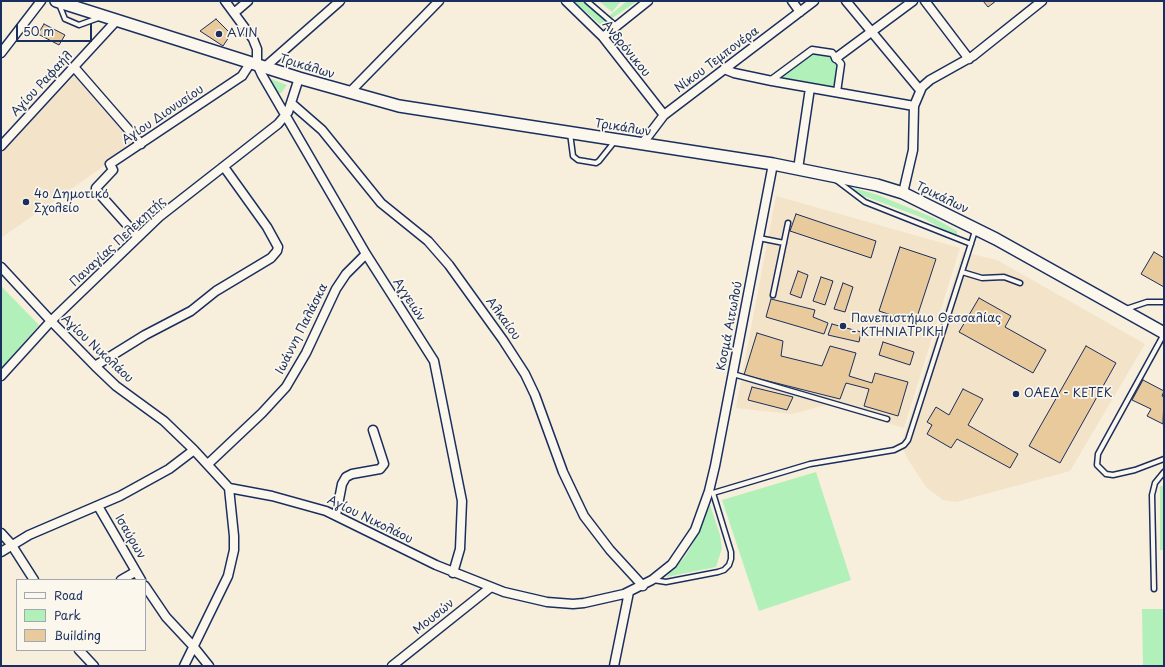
<!DOCTYPE html>
<meta charset="utf-8">
<style>
body{margin:0}
#map{position:relative;width:1165px;height:667px;overflow:hidden;background:#f7eedc;font-family:"Playpen Sans",sans-serif}
canvas{display:block}
.frame{position:absolute;inset:0;border:2px solid #1b2f5e;pointer-events:none}
.legend{position:absolute;left:16px;top:579px;width:130px;height:72px;box-sizing:border-box;background:#fbf7ec;border:1px solid #a1a7b3;margin:0;padding:5px 7px;list-style:none;font-size:12px;color:#1b2f5e}
.legend li{display:flex;align-items:center;gap:8px;height:20px}
.legend b{width:20px;border:1px solid #a1a7b3}
.scale{position:absolute;left:16px;top:24px;width:76px;height:18px;box-sizing:border-box;border:2px solid #1b2f5e;border-top:0;padding-left:5px;font-size:12px;line-height:14px;white-space:nowrap;color:#1b2f5e;-webkit-text-stroke:3px #fbf7ec;paint-order:stroke}
</style>
<div id="map">
<canvas width="1165" height="667"></canvas>
<div class="frame"></div>
<ul class="legend">
<li><b style="height:5px;background:#fbf7ec"></b>Road</li>
<li><b style="height:11px;background:#b1f1b9"></b>Park</li>
<li><b style="height:11px;background:#e9ca9c"></b>Building</li>
</ul>
<div class="scale">50 m</div>
</div>
<script>
const ctx = document.querySelector('canvas').getContext('2d');
ctx.lineJoin = 'round';
function paint(path, color) { ctx.fillStyle = color; ctx.fill(path, 'evenodd'); }
const shape = rows => new Path2D(rows.map(r => 'M' + r).join(''));
function strokePath(path, color, width, dash) { ctx.strokeStyle = color; ctx.lineWidth = width; ctx.lineCap = dash ? 'butt' : 'round'; ctx.setLineDash(dash || []); ctx.stroke(path); }
function write(font, color, halo, rows, align = 'center') {
  ctx.font = font + ' "Playpen Sans",sans-serif'; ctx.lineWidth = 3.5; ctx.setLineDash([]); ctx.textBaseline = 'middle'; ctx.strokeStyle = halo; ctx.fillStyle = color; for (const [text, x, y, turn = 0] of rows) {
    ctx.save(); ctx.translate(x, y); ctx.rotate((+turn || 0) * Math.PI / 180); ctx.textAlign = isNaN(turn) ? turn : align; if (halo) ctx.strokeText(text, 0, 0); ctx.fillText(text, 0, 0); ctx.restore();
  }
}
const built = shape([
 [74,76,134,145,1,238,1,153],
 [776,196,960,248,904,428,826,405,792,414,736,408],
 [963,252,997,260,1145,344,1070,471,956,502,943,500,926,487,909,461,901,445]
]);
const green = shape([
 [573,1,584,1,605,19,604,24,601,25],
 [599,1,621,1,612,12],
 [627,1,637,1,617,15,612,18,609,16],
 [812,51,831,54,839,64,835,92,772,81],
 [271,79,287,85,281,93,277,93],
 [854,188,878,195,934,218,957,231,957,237,954,237,953,235,923,218,853,192],
 [1,286,39,325,1,369],
 [816,472,851,580,759,611,722,500],
 [1160,486,1164,486,1164,550,1160,550],
 [710,505,720,535,722,548,716,567,666,577,684,558,691,547],
 [1142,609,1164,609,1164,666,1143,666]
]);
const building = shape([
 [983,1,996,1,988,7,983,1],
 [216,19,231,34,223,46,200,31,216,19],
 [44,24,65,35,59,45,38,34,44,24],
 [796,214,876,241,871,258,790,231,796,214],
 [900,247,936,259,915,323,879,311,900,247],
 [1154,252,1164,258,1164,287,1141,274,1154,252],
 [798,271,808,275,801,298,790,294,798,271],
 [821,277,833,281,825,305,813,301,821,277],
 [843,283,853,287,845,312,834,309,843,283],
 [979,298,1011,316,1005,327,1046,350,1033,373,959,332,979,298],
 [771,299,815,310,813,317,828,323,824,334,766,317,771,299],
 [832,324,861,332,859,342,828,335,832,324],
 [757,333,783,341,781,356,822,366,830,346,856,353,849,376,872,383,875,373,908,382,898,416,864,406,869,389,846,383,840,399,744,375,757,333],
 [883,342,914,352,910,365,879,355,883,342],
 [1086,346,1116,363,1060,463,1029,446,1086,346],
 [1143,380,1164,391,1162,396,1164,397,1163,424,1147,416,1151,409,1132,400,1143,380],
 [752,387,793,397,787,410,748,400,752,387],
 [963,389,983,399,968,425,1018,454,1010,468,957,439,951,448,927,434,932,425,927,422,936,407,949,415,963,389]
]);
const service = shape([
 [587,1,616,26],
 [59,4,65,19,79,25,101,17],
 [570,133,573,156,578,160,596,163,599,161,615,141],
 [836,180,865,202,971,244],
 [759,238,784,243],
 [962,272,982,278,1004,277,1020,283],
 [773,295,788,223],
 [1126,309,1147,302,1164,302],
 [1164,334,1098,454,1097,465,1106,474,1113,475,1135,470,1164,459],
 [733,374,887,419],
 [713,493,810,464,894,450,904,445,908,440,975,231],
 [653,580,666,582,718,572,724,570,729,565,731,559,731,552,713,493,711,492],
 [1154,589,1152,495,1155,483,1164,472]
]);
const pedestrian = shape([
 [770,81,812,50,832,53,841,64,837,92]
]);
const minor = shape([
 [225,1,253,39,257,49,257,64,262,75,366,254,434,361,462,501,460,549,453,573],
 [566,1,603,37,664,115],
 [792,1,800,12],
 [846,1,920,90],
 [925,1,969,59],
 [234,13,248,1],
 [603,37,648,1],
 [1,53,41,1],
 [836,58,913,1],
 [74,67,141,144],
 [265,67,340,1],
 [724,69,734,73,772,81,914,106],
 [349,93,439,1],
 [291,103,322,130,381,203,428,241,449,265,503,340,525,374,535,395,563,472,584,516,610,550,643,586],
 [642,144,664,115,814,1],
 [1,146,117,20],
 [798,169,810,88],
 [903,193,913,150,914,106,922,87,930,80,973,56,1042,1],
 [138,237,96,190,96,188,113,170,110,164,242,76,251,62],
 [1,267,51,321,95,366,116,386,164,421,194,450,229,488,272,496,326,511,436,565,504,592,547,602,573,604,584,603,624,594,652,580,672,564,695,530,709,491,715,466,773,164],
 [95,366,145,335,191,311,216,291,271,258,277,251,278,247,267,227,224,167],
 [1,376,51,321,159,217,278,124,288,112,299,78],
 [208,464,262,413,286,387,306,353,336,289,346,274,366,254],
 [98,506,141,580],
 [336,515,342,484,346,477,352,474,380,469,384,464,373,430],
 [1,533,11,544,34,580],
 [1,552,29,535,120,496,169,469,194,450],
 [121,580,135,572],
 [145,586,166,617,193,646,209,666],
 [79,650,94,666],
 [184,666,228,576,234,550,234,536,229,488],
 [392,666,491,587],
 [614,666,629,592]
]);
const secondary = shape([
 [56,1,299,78,399,106,773,164,877,185,903,193,996,239,1164,333]
]);
const markers = [
 [219,34,4,"#1b2f5e"],
 [26,202,4,"#1b2f5e"],
 [843,326,4,"#1b2f5e"],
 [1016,394,4,"#1b2f5e"]
];
const poiNames = [
 ["AVIN",227,34],
 ["4ο Δημοτικό",34,195],
 ["Σχολείο",34,209],
 ["Πανεπιστήμιο Θεσσαλίας",851,319],
 ["- ΚΤΗΝΙΑΤΡΙΚΗ",851,333],
 ["ΟΑΕΔ - ΚΕΤΕΚ",1024,394]
];
const streetNames = [
 ["Ανδρόνικου",626,49,51],
 ["Νίκου Τεμπονέρα",717,60,-37],
 ["Τρικάλων",307,67,17],
 ["Αγίου Ραφαήλ",42,84,-47],
 ["Αγίου Διονυσίου",163,115,-34],
 ["Τρικάλων",623,128,9],
 ["Τρικάλων",942,198,26],
 ["Παναγίας Πελεκητής",118,242,-43],
 ["Αγγειών",409,300,57],
 ["Αλκαίου",503,319,54],
 ["Κοσμά Αιτωλού",730,326,-79],
 ["Ιωάννη Παλάσκα",302,329,-63],
 ["Αγίου Νικολάου",97,349,43],
 ["Αγίου Νικολάου",370,520,26],
 ["Ισαύρων",130,537,60],
 ["Μουσών",434,617,-39]
];
paint(built, '#f3e3c9');
paint(green, '#b1f1b9');
paint(building, '#e9ca9c');
strokePath(building, '#1b2f5e', 1);
strokePath(service, '#1b2f5e', 7);
strokePath(pedestrian, '#1b2f5e', 9);
strokePath(minor, '#1b2f5e', 11);
strokePath(secondary, '#1b2f5e', 14);
strokePath(service, '#fbf7ec', 4);
strokePath(pedestrian, '#fbf7ec', 6);
strokePath(minor, '#fbf7ec', 8);
strokePath(secondary, '#fbf7ec', 11);
for (const [x, y, r, color] of markers) { const dot = new Path2D(); dot.arc(x, y, r, 0, 2 * Math.PI); ctx.fillStyle = color; ctx.fill(dot); strokePath(dot, '#fbf7ec', 1.5); }
write('12px', '#1b2f5e', '#fbf7ec', poiNames, 'left');
write('12px', '#1b2f5e', '#fbf7ec', streetNames);
</script>
